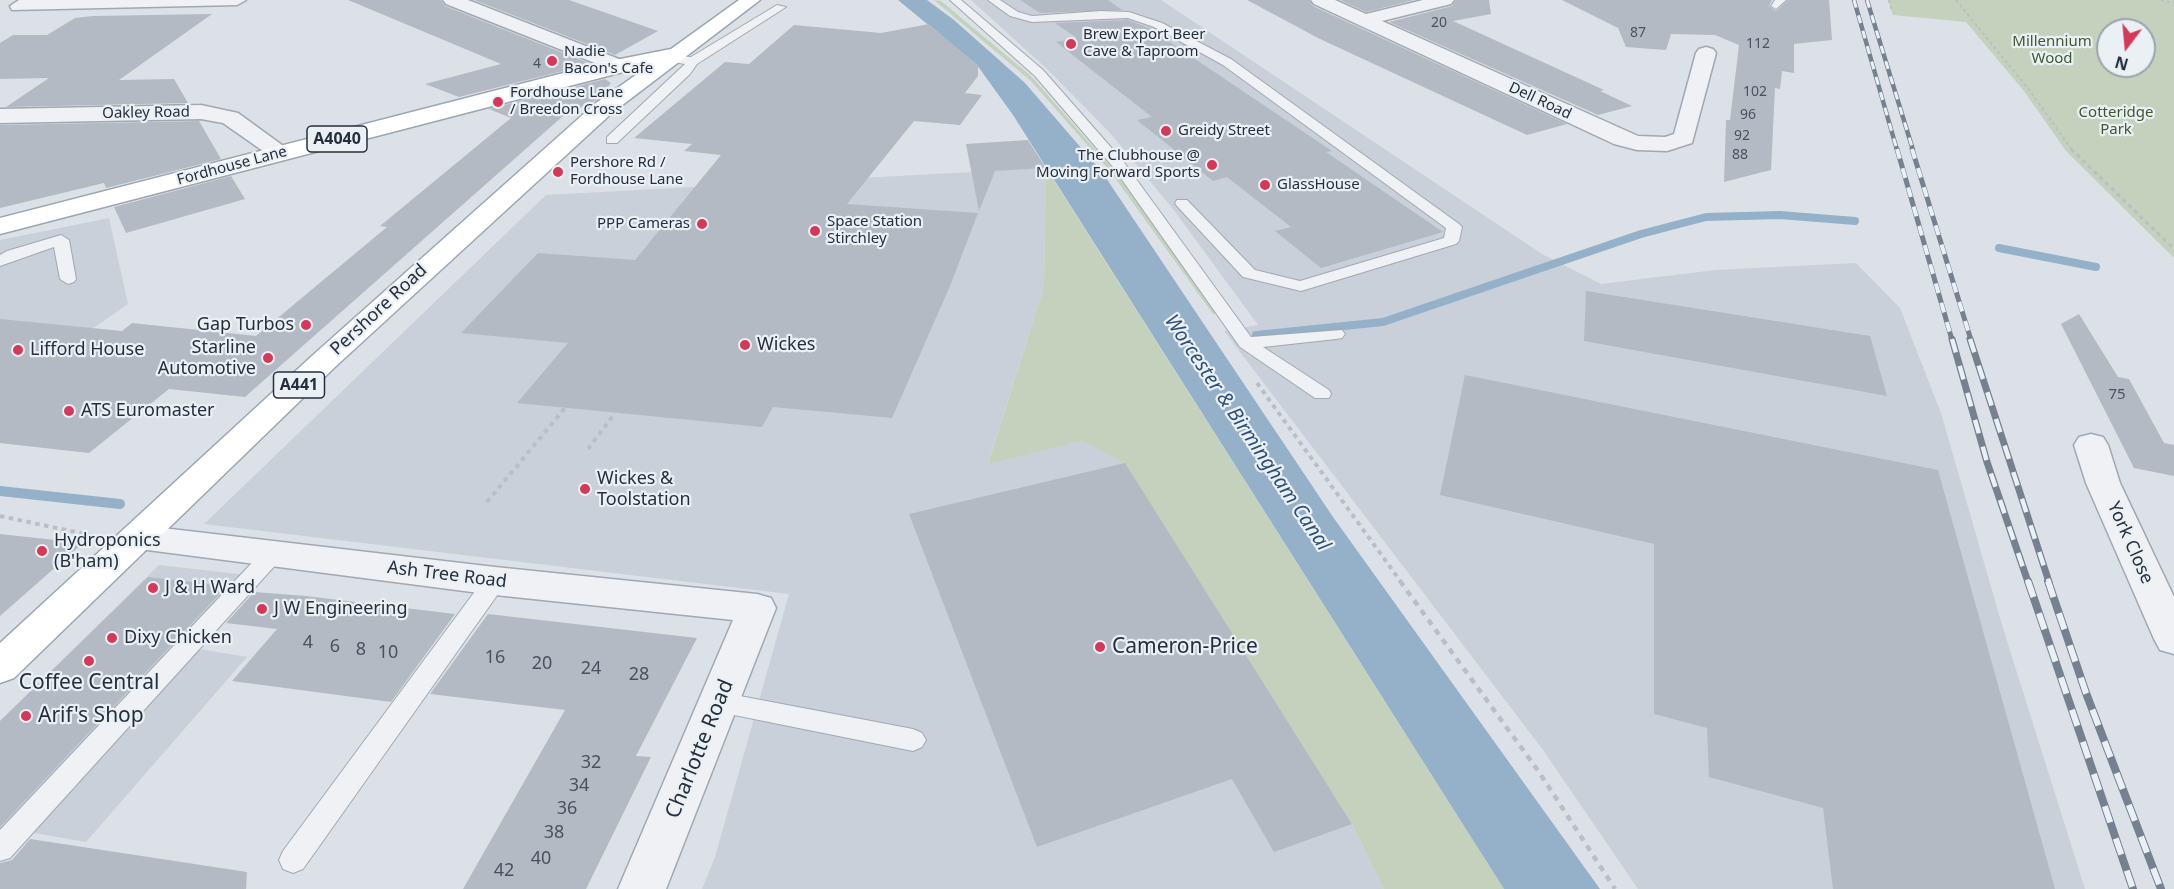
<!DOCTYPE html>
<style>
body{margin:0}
#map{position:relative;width:2174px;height:889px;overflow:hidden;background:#dce1e7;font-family:"Noto Sans",sans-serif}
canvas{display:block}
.north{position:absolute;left:2096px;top:18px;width:60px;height:60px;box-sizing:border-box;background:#ebf0f5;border:2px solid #9ca3ac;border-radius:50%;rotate:196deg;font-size:16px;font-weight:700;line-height:24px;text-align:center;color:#252f3e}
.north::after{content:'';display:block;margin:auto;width:21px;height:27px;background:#d33a59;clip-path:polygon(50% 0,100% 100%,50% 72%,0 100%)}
</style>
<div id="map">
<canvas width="2174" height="889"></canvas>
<div class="north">N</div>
</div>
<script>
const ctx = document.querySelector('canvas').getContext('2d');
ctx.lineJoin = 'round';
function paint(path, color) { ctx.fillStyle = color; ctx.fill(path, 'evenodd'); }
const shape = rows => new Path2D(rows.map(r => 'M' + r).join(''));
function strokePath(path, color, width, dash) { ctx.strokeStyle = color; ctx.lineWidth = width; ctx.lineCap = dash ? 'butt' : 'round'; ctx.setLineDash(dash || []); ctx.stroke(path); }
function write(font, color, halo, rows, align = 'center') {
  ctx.font = font + ' "Noto Sans",sans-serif'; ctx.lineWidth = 4.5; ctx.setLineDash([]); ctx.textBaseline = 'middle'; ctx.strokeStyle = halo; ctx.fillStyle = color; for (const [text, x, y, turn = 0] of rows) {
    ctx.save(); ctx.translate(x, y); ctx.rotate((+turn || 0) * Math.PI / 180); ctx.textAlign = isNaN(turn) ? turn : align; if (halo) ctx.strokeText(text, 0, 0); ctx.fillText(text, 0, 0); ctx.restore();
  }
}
const built = shape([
 [971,0,1161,0,1542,254,1601,284,1715,270,1856,263,1900,308,1941,413,2002,625,2085,889,1638,889,1543,750,1224,331,1258,325,1173,209,1110,133,1047,69],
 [1046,168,1044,287,988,463,1082,441,1125,463,1352,824,1384,889,702,889,715,857,789,594,204,524,546,195],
 [109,218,128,304,0,393,0,240],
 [159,565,247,575,181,646,247,657,86,842,23,831,0,857,0,721]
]);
const green = shape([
 [934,0,941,1,1031,76,1109,165,1225,313,1213,314,1110,171,1031,81],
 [1888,0,2174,0,2174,258,2066,151,2024,91,1966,22,1893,15],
 [2108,30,2144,30,2144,66,2108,66],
 [1046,168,1504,889,1384,889,1352,824,1124,463,1082,441,988,464,1044,287]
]);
const water = shape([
 [898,0,927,0,954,20,1025,83,1102,172,1333,517,1600,889,1504,889,1013,115,977,65]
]);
const streamFar1 = shape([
 [1999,248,2096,267],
 [1256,335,1383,322,1641,234,1706,217,1780,215,1855,221]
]);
const stream = shape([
 [0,491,120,504]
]);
const building = shape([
 [348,0,441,0,445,6,591,64,459,97,425,84,501,64],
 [474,0,569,0,658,31,615,55],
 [1020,0,1108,0,1122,10,1040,13],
 [1247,0,1309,0,1313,6,1567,124,1527,135,1320,39],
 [1340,0,1414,0,1366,12],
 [1456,0,1489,0,1491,14,1453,21,1604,90,1600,91,1632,106,1598,115,1389,22,1452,6],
 [1562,0,1772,0,1769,6,1776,11,1788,0,1829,0,1832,40,1794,44,1794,73,1782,71,1780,89,1775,88,1771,170,1724,182,1726,120,1730,120,1739,45,1715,35,1671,34,1666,50,1626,47,1618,28],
 [212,14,119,80,174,79,188,103,6,107,49,78,0,79,0,43,13,35,47,35,75,18,93,16],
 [1128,20,1149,28,1332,151,1326,152,1443,232,1321,268,1275,231,1291,227,1227,177,1213,181,1137,120,1152,117,1056,42,1077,38,1055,23],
 [929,24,978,66,978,76,965,93,982,95,960,125,914,121,847,204,978,213,950,286,892,418,773,407,762,427,517,403,568,343,461,333,538,253,635,260,721,155,684,151,692,144,634,138,725,62,749,64,794,25,881,33],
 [605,79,611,83,597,100,563,116,245,397,169,389,89,453,0,443,0,319,122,331,132,323,256,336,387,227,380,226,511,118,489,109],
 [199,121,221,159,106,188,104,183,0,208,0,125],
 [1028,140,1046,168,995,171,979,211,966,144],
 [231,176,245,199,126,233,114,207],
 [1586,291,1870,336,1887,396,1584,341],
 [2079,314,2118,377,2129,379,2164,443,2174,445,2174,476,2134,468,2061,324],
 [1465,375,1938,470,2055,889,1833,889,1823,808,1709,777,1707,728,1654,714,1654,544,1440,495],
 [1125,463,1352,824,1274,852,1232,779,1037,847,909,514],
 [0,534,83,543,0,616],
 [148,577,227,586,0,827,0,721],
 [254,592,306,596,455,614,391,702,232,681,277,629,226,623],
 [488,614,697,638,636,756,651,757,586,889,463,889,565,710,430,694],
 [30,839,247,872,246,889,0,889,0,863,12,860]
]);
const pathFar3 = shape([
 [1889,0,1892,12],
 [1956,0,2030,91,2072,150],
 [2161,0,2174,3]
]);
const pathFar2 = shape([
 [2071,149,2174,249]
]);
const pathFar1 = shape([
 [1257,383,1401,582],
 [588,449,615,413],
 [487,502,565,408],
 [0,516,90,535]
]);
const path = shape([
 [1400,581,1539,772,1615,889]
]);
const lane = shape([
 [950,0,961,0,1043,70,1123,161,1251,337,1342,330,1345,334,1342,338,1336,339,1263,347,1329,390,1331,394,1329,398,1315,398,1240,347,1113,167,1035,76,950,0],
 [988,0,1000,0,1018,12,1032,16,1101,11,1129,12,1162,23,1231,59,1459,224,1462,227,1459,241,1456,244,1301,291,1243,277,1177,206,1175,203,1177,200,1187,200,1255,270,1300,281,1444,238,1446,228,1223,65,1154,27,1128,18,1032,22,1010,16,988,0],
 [1775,0,1786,0,1776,9,1771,6,1775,0],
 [777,5,786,7,697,64,690,74,617,143,607,143,607,137,685,64,666,61,666,55,691,57,777,5],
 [61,235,69,240,76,279,74,282,68,284,60,279,54,247,0,266,0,255,7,251,61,235],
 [272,547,280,550,283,555,280,560,10,858,0,861,0,830,264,550,272,547],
 [495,573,503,575,506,581,503,587,303,869,293,873,283,869,279,860,283,851,487,575,495,573],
 [719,692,913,729,922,733,926,740,922,747,913,751,719,712,710,709,707,702,710,695,719,692]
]);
const street = shape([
 [19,0,246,0,237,5,12,10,10,6,19,0],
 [443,0,468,0,624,61,627,65,624,69,610,69,446,4,443,0],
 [1311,0,1335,0,1366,14,1423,0,1454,0,1451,4,1382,21,1638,136,1665,137,1674,134,1696,53,1699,49,1706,47,1713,49,1716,53,1692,143,1667,151,1637,150,1614,144,1314,4,1311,0],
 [201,105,238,113,293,153,289,158,273,158,223,123,201,119,0,123,0,109,201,105],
 [2091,434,2103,437,2108,445,2120,483,2174,597,2174,654,2160,650,2154,639,2086,483,2074,445,2079,437,2091,434],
 [137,525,495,567,757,594,771,598,776,608,666,889,618,889,733,620,495,595,124,547,119,538,124,529,137,525]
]);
const primary = shape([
 [739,0,760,0,612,113,335,367,14,678,0,683,0,643,313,355,596,103,650,65,0,234,0,218,610,61,671,49,739,0]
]);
const railFar3 = shape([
 [1854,0,1897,150],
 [1867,0,1913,150]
]);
const railFar2 = shape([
 [1897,149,1952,340],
 [1912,149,1971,340]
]);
const railFar1 = shape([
 [1952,339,1987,462,2028,582],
 [1970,339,2049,582]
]);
const rail = shape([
 [2028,581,2133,889],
 [2048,581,2086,693,2161,889]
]);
const markers = [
 [1071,44,6,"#d33a59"],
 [552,61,6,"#d33a59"],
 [498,102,6,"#d33a59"],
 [1166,131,6,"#d33a59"],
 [1212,165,6,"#d33a59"],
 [558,172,6,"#d33a59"],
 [1265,185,6,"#d33a59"],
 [702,224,6,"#d33a59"],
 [815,231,6,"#d33a59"],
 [306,325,6,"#d33a59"],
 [745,345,6,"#d33a59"],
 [18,350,6,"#d33a59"],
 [268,358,6,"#d33a59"],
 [69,411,6,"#d33a59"],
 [585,489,6,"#d33a59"],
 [42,551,6,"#d33a59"],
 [153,588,6,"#d33a59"],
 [262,609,6,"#d33a59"],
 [112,638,6,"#d33a59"],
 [1100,647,6,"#d33a59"],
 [89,661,6,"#d33a59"],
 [26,716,6,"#d33a59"]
];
const farNumbernames = [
 ["20",1439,23],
 ["87",1638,33],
 ["112",1758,44],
 ["4",537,64],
 ["102",1755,92],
 ["96",1748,115],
 ["92",1742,136],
 ["88",1740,155]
];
const farPoinames = [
 ["Brew Export Beer",1083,35],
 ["Cave & Taproom",1083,52],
 ["Nadie",564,52],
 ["Bacon's Cafe",564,69],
 ["Fordhouse Lane",510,93],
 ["/ Breedon Cross",510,110],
 ["Greidy Street",1178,131],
 ["The Clubhouse @",1200,156,"right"],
 ["Moving Forward Sports",1200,173,"right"],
 ["Pershore Rd /",570,163],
 ["Fordhouse Lane",570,180],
 ["GlassHouse",1277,185],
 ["Space Station",827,222],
 ["Stirchley",827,239],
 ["PPP Cameras",690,224,"right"]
];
const farParknames = [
 ["Millennium",2052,42],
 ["Wood",2052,59],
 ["Cotteridge",2116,113],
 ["Park",2116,130]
];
const farStreetnames = [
 ["Dell Road",1540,101,25],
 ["Oakley Road",146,113,-1],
 ["Fordhouse Lane",232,166,-15]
];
const numberNames = [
 ["75",2117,395]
];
const shields = [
 [337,139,60],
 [299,385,51]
];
const shieldNames = [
 ["A4040",337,139],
 ["A441",299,385]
];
const streetNames = [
 ["Pershore Road",379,310,-43],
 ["York Close",2130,543,66],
 ["Ash Tree Road",447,575,7]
];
const poiNames = [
 ["Gap Turbos",294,325,"right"],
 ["Wickes",757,345],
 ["Starline",256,348,"right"],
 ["Automotive",256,369,"right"],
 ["Lifford House",30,350],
 ["ATS Euromaster",81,411],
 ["Wickes &",597,479],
 ["Toolstation",597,500],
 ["Hydroponics",54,541],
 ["(B'ham)",54,562],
 ["J & H Ward",165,588],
 ["J W Engineering",274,609],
 ["Dixy Chicken",124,638]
];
const nearNumbernames = [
 ["4",308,643],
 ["6",335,647],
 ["8",361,650],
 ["10",388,653],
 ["16",495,658],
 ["20",542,664],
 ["24",591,669],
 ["28",639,675],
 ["32",591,763],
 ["34",579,786],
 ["36",567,809],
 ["38",554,833],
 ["40",541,859],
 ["42",504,871]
];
const waterNames = [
 ["Worcester & Birmingham Canal",1247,433,56]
];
const nearPoinames = [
 ["Cameron-Price",1112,647],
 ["Coffee Central",89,683,"center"],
 ["Arif's Shop",38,716]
];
const nearStreetnames = [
 ["Charlotte Road",700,749,-68]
];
paint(built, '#cad0d9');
paint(green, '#c3d1bd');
paint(water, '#95b1c9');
strokePath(streamFar1, '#95b1c9', 8);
strokePath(stream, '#95b1c9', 10);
paint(building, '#b3bac4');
strokePath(lane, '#a1a8b1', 2);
strokePath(street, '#a1a8b1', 3);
strokePath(primary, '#9ba6b3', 3);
strokePath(pathFar3, '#babfc5', 2, [3, 3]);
strokePath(pathFar2, '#babfc5', 3, [4, 4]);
strokePath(pathFar1, '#babfc5', 4, [4.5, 4.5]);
strokePath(path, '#babfc5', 4.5, [6, 6]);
paint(lane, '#eff1f5');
paint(street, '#eff1f5');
paint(primary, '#fff');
strokePath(railFar3, '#758191', 4.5);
strokePath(railFar2, '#758191', 5);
strokePath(railFar1, '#758191', 7);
strokePath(rail, '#758191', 8);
strokePath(railFar3, '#ebf0f5', 3, [8]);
strokePath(railFar2, '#ebf0f5', 4, [10]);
strokePath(railFar1, '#ebf0f5', 4.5, [14]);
strokePath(rail, '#ebf0f5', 6, [17]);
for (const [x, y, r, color] of markers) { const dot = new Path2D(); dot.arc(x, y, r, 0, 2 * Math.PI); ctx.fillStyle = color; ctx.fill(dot); strokePath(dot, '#ebf0f5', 2); }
write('14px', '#485260', null, farNumbernames);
write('15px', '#252f3e', '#ebf0f5', farPoinames, 'left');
write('15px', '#3c5a32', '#ebf0f5', farParknames);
write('15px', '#252f3e', '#ebf0f5', farStreetnames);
write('15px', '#485260', null, numberNames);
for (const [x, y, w] of shields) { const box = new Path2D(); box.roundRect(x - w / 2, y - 13, w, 26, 4.5); ctx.fillStyle = '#ebf0f5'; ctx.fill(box); strokePath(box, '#252f3e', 1.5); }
write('bold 16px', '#252f3e', null, shieldNames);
write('18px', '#252f3e', '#ebf0f5', streetNames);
write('18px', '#252f3e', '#ebf0f5', poiNames, 'left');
write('18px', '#485260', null, nearNumbernames);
write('italic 20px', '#2e5073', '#ebf0f5', waterNames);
write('21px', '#252f3e', '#ebf0f5', nearPoinames, 'left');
write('21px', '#252f3e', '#ebf0f5', nearStreetnames);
</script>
